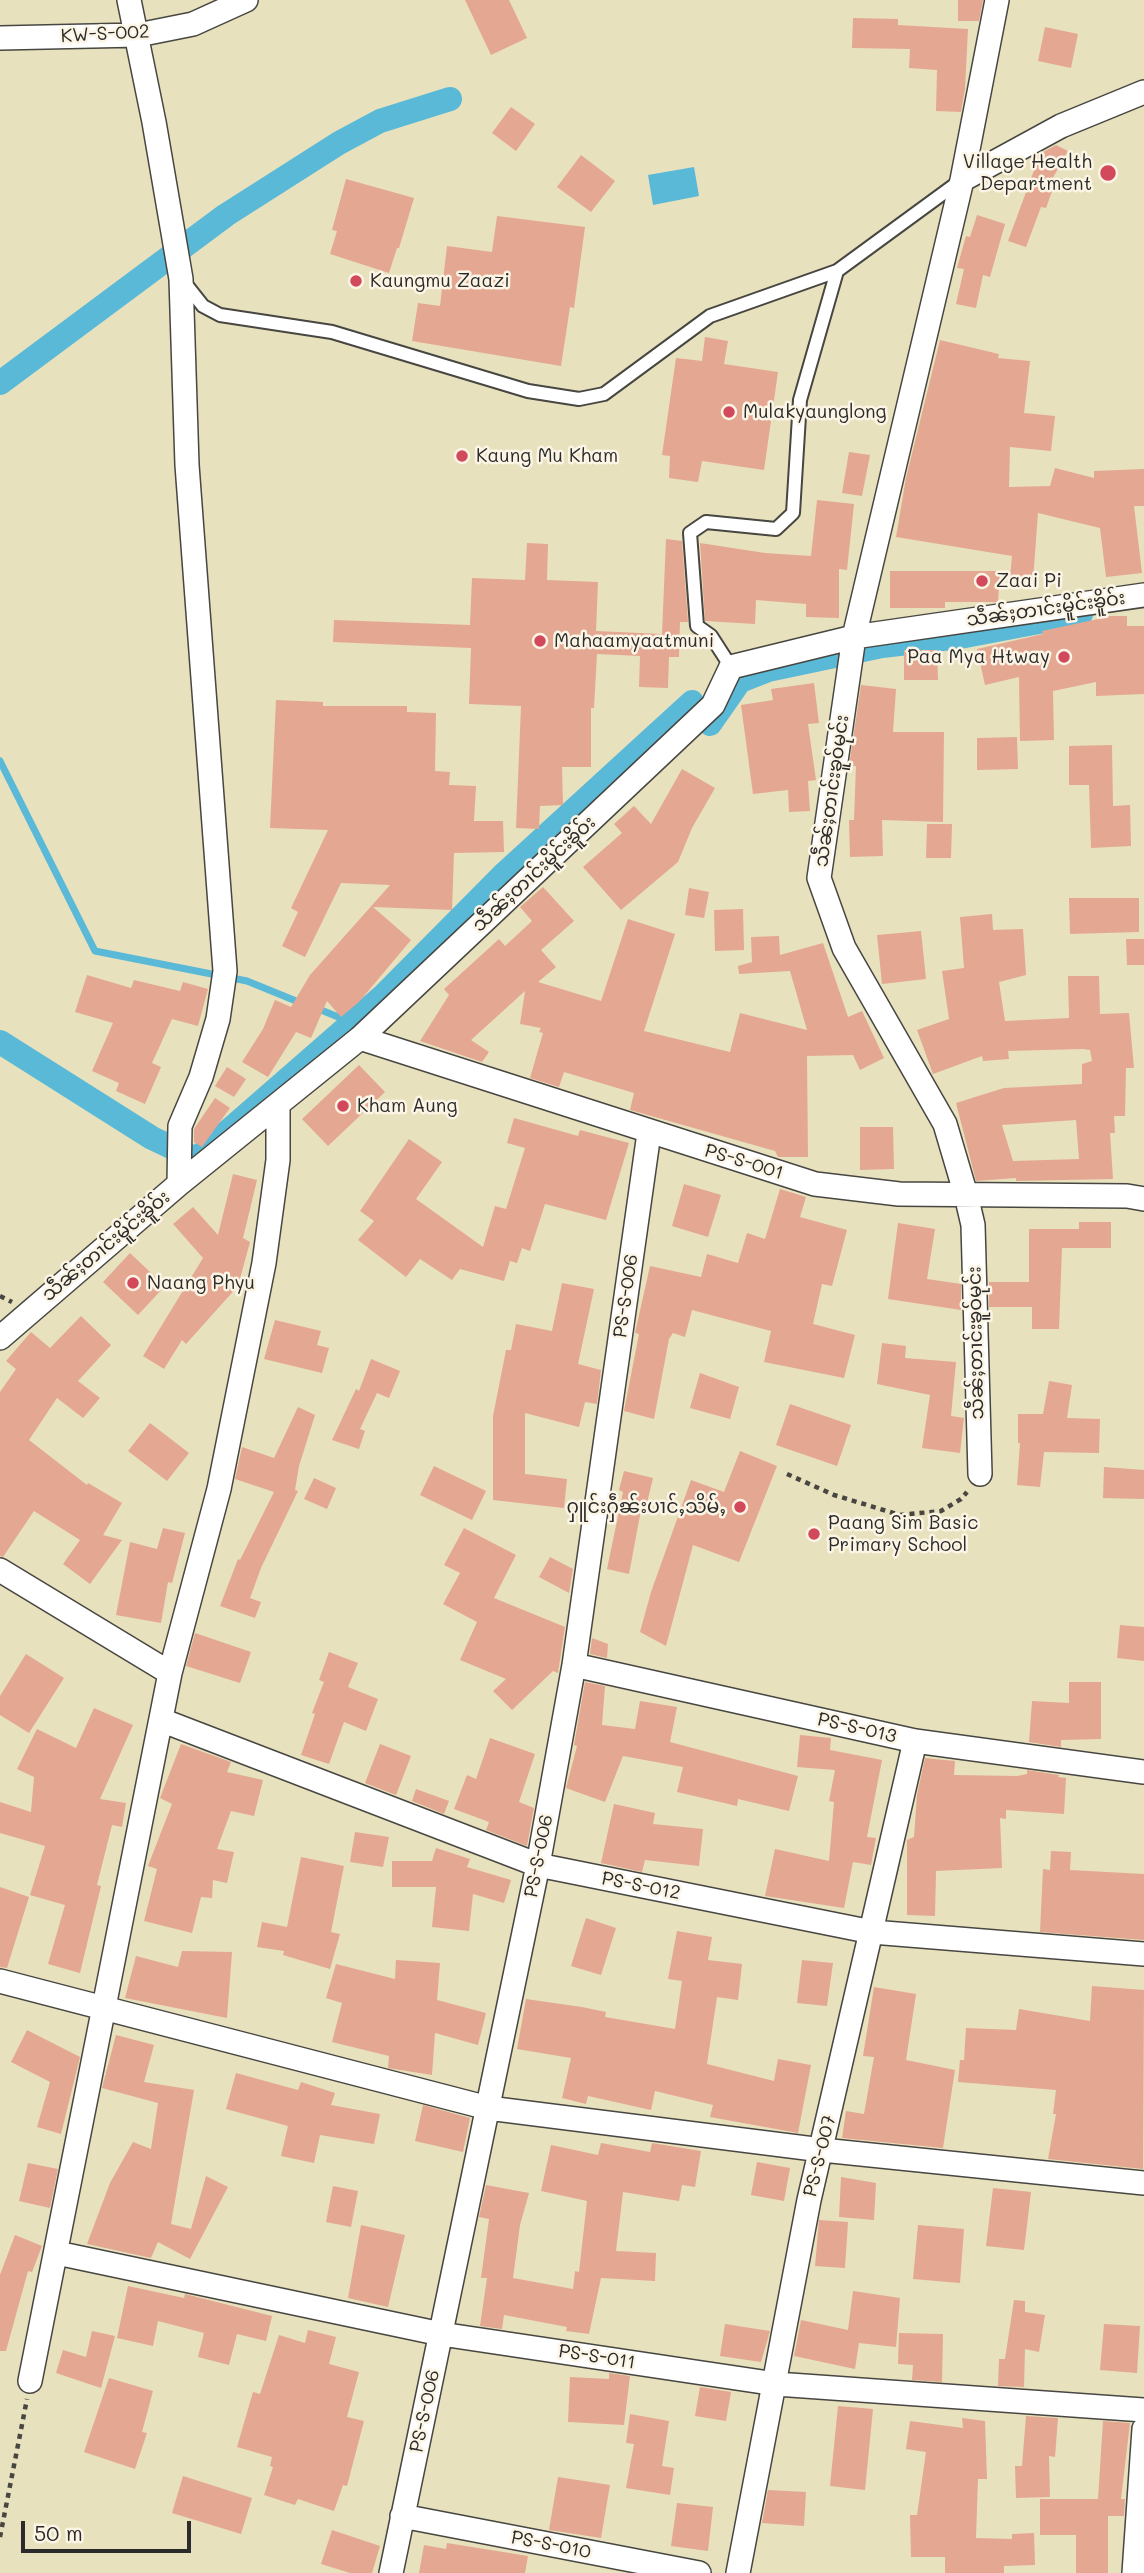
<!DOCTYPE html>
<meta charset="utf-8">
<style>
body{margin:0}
#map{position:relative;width:1144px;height:2573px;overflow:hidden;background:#e8e1be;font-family:Mali,sans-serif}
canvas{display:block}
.scale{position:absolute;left:21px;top:2521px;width:170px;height:32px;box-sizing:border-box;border:4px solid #2b2b2b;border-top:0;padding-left:9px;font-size:21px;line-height:24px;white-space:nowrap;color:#2b2b2b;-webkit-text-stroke:5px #fcf5e5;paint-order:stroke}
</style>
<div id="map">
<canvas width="1144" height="2573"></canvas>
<div class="scale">50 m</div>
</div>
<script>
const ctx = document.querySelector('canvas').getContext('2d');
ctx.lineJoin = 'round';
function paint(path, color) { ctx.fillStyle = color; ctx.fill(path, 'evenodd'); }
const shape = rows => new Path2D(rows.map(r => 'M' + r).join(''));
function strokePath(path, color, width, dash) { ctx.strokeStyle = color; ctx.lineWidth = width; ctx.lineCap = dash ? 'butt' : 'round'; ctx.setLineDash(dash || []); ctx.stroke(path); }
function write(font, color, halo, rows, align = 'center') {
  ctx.font = font + ' Mali,"Noto Sans Myanmar",sans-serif'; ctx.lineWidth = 5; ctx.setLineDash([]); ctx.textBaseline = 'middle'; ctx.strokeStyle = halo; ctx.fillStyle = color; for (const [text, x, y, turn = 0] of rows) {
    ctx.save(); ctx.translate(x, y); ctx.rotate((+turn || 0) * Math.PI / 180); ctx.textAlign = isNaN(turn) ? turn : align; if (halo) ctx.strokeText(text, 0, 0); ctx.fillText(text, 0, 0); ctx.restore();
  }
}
const water = shape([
 [694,167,699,196,653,205,648,175]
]);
const stream = shape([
 [0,761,95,951,247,981,301,1003],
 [316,1008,353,1023]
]);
const canal = shape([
 [0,383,226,215,339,143,380,121,450,99],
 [0,1042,152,1138,196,1159,384,995,505,873,692,702,710,724,740,681,768,670,882,646,960,637,1081,614]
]);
const building = shape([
 [465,0,509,0,527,38,491,55],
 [958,0,983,0,979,21,958,21],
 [853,18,898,19,898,25,968,29,965,89,961,112,936,111,937,70,909,68,910,49,852,48],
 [1045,27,1078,34,1071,68,1038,61],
 [511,107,535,124,516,151,492,133],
 [1056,145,1068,151,1051,181,1055,183,1046,208,1041,207,1026,247,1008,241,1036,165,1032,162,1036,156],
 [581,155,615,181,591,212,557,187],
 [346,179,414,198,399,248,397,248,389,273,330,254,337,231,332,230],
 [977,215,1005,224,990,277,983,275,976,308,956,304,964,269,957,268,966,236,970,237],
 [497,216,585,227,574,308,570,307,561,366,412,341,418,303,440,306,447,246,492,252],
 [705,337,728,341,724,364,778,372,764,470,702,461,698,482,669,478,670,456,662,455,676,358,702,361],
 [940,340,999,354,998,358,1030,361,1024,413,1055,416,1051,451,1010,447,1009,487,1050,486,1055,468,1094,478,1094,471,1144,469,1144,506,1134,506,1142,573,1106,577,1100,528,1038,513,1033,580,1010,578,1012,556,896,537,906,478],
 [849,452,870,455,862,496,842,493],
 [817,500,854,504,847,570,839,569,839,618,806,617,806,604,756,600,755,624,705,621,700,543,765,553,811,556],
 [666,539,682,541,688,622,680,622,679,657,669,657,668,688,639,687,640,656,597,654,594,708,591,708,591,767,562,767,563,805,540,806,539,829,516,828,521,706,469,704,471,648,333,642,334,620,470,625,472,578,525,580,527,543,548,544,547,580,598,582,596,631,662,634],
 [890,571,1000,571,998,602,945,602,945,608,890,608],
 [1098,616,1127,616,1127,626,1144,626,1144,694,1096,696,1096,682,1053,691,1054,740,1020,741,1019,677,985,685,977,649,1043,634,1042,631,1098,619],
 [904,650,937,650,938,680,904,680],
 [814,683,819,723,808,724,816,780,808,781,810,811,789,812,788,790,753,794,741,705,773,700,771,689],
 [861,685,896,689,893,732,944,732,943,822,882,820,883,856,850,857,849,820,854,820,856,766,849,766],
 [276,700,323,702,323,706,407,706,407,712,436,713,435,771,450,772,449,785,476,786,474,821,503,821,504,852,454,853,452,910,373,907,411,940,359,1002,341,1017,327,1001,311,1038,296,1032,268,1077,242,1062,263,1029,275,1000,291,1007,310,975,390,885,341,883,305,957,282,946,298,912,291,908,328,830,270,828],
 [1017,737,1018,769,977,770,977,738],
 [1112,745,1113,806,1130,805,1131,846,1091,848,1089,785,1069,785,1069,746],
 [682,769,715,788,692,828,678,862,621,910,583,867,622,833,614,824,634,806,651,824],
 [927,824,952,824,951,858,926,858],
 [543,887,574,921,541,950,556,967,538,982,601,1001,628,919,675,934,644,1031,730,1052,740,1013,807,1030,790,971,739,974,738,966,752,962,751,937,779,936,780,955,823,943,848,1017,862,1011,884,1058,860,1070,853,1055,807,1056,808,1157,778,1157,775,1151,630,1110,634,1093,564,1072,559,1087,530,1078,543,1033,539,1032,541,1028,520,1024,525,991,471,1040,489,1052,482,1062,420,1041,449,995,444,989,499,939,505,946,532,921,520,907],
 [689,888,709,892,704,918,685,915],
 [1069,898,1139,898,1139,932,1070,934],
 [743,909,744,950,715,951,714,910],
 [992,914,993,930,1023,929,1026,975,999,982,1005,1021,1069,1018,1068,976,1099,976,1100,1014,1129,1013,1134,1068,1126,1068,1125,1116,1114,1116,1115,1133,1110,1133,1113,1179,1016,1181,1016,1178,976,1181,956,1103,1004,1088,1082,1084,1082,1064,1092,1061,1090,1050,1083,1049,1008,1051,1009,1059,983,1061,982,1056,933,1074,917,1030,949,1019,942,971,964,968,960,917],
 [1076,1120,1079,1159,1013,1161,1002,1125],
 [921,931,926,979,882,984,877,935],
 [1126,939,1144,939,1144,965,1127,965],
 [87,975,131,988,134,980,180,991,183,982,208,989,198,1026,172,1019,152,1063,161,1067,145,1104,116,1091,119,1083,92,1071,113,1023,75,1012],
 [359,1065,385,1092,328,1146,302,1119],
 [227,1067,246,1079,234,1097,215,1086],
 [215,1098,230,1108,202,1147,194,1142,194,1129],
 [514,1118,578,1136,580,1130,629,1143,606,1220,545,1204,530,1251,522,1248,517,1263,510,1261,504,1281,460,1269,452,1280,420,1259,406,1277,358,1240,374,1221,360,1211,409,1139,442,1162,416,1199,483,1247,495,1206,506,1209,525,1148,507,1143],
 [860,1127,893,1127,894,1169,860,1170],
 [233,1174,257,1180,243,1238,250,1242,238,1286,186,1344,182,1340,164,1369,143,1356,203,1258,173,1224,193,1207,218,1235],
 [684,1184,721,1195,708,1237,672,1226],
 [780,1189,806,1197,800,1217,847,1230,832,1286,822,1284,813,1324,855,1335,844,1378,764,1362,771,1331,692,1310,685,1337,673,1333,669,1339,654,1419,624,1411,639,1334,635,1333,650,1266,701,1277,707,1254,738,1263,747,1233,765,1239],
 [1079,1222,1111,1222,1111,1248,1062,1248,1059,1329,1032,1329,1032,1307,989,1307,989,1282,1029,1282,1029,1229,1079,1229],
 [898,1223,935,1229,927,1279,961,1284,961,1310,888,1299],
 [130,1253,165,1286,138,1315,103,1282],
 [562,1283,594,1289,578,1364,601,1370,597,1404,585,1402,579,1427,525,1413,525,1474,567,1479,564,1508,493,1500,493,1416,506,1350,511,1350,516,1324,552,1331],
 [81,1316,111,1345,78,1381,100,1398,83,1418,57,1398,29,1440,87,1485,88,1483,122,1503,103,1535,122,1540,90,1584,63,1564,80,1540,34,1511,3,1557,0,1556,0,1392,16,1369,6,1361,31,1332,50,1348],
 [275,1320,321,1331,317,1345,329,1348,322,1373,264,1359],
 [882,1343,906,1346,905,1358,956,1362,951,1416,964,1418,960,1453,922,1448,930,1395,877,1384],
 [371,1359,400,1371,389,1398,377,1393,360,1429,365,1431,359,1449,332,1440,356,1389,359,1391],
 [700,1373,739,1387,730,1419,690,1408],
 [1049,1381,1072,1385,1067,1418,1100,1419,1099,1453,1044,1452,1040,1487,1017,1485,1020,1443,1018,1443,1018,1414,1043,1414],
 [790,1404,851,1425,837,1466,776,1445],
 [298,1407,315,1415,299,1466,295,1490,298,1491,261,1568,250,1598,261,1602,255,1618,220,1606,238,1559,240,1560,274,1492,235,1479,242,1447,274,1458],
 [150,1423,189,1453,167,1481,128,1451],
 [740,1451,777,1466,739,1562,693,1545,666,1646,640,1632,651,1592,691,1480,724,1492],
 [434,1466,486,1491,472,1520,420,1495],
 [1104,1467,1144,1470,1144,1499,1103,1498],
 [624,1471,653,1478,645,1511,641,1510,629,1574,607,1569,623,1492,619,1490],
 [314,1478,336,1488,327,1509,304,1499],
 [163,1528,185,1533,172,1583,168,1582,161,1623,116,1615,130,1542,157,1549],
 [464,1528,516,1555,494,1598,565,1627,558,1673,553,1671,512,1710,493,1691,506,1679,460,1660,477,1622,443,1604,460,1573,444,1565],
 [550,1557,573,1569,569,1593,539,1577],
 [1120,1625,1144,1627,1144,1661,1117,1658],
 [195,1633,251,1652,240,1683,186,1666],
 [592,1638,608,1644,607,1658,590,1654],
 [329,1652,358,1663,348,1687,378,1699,366,1731,344,1722,329,1764,301,1755,315,1714,312,1713,324,1682,319,1680],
 [26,1654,64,1678,29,1733,0,1715,0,1696],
 [585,1682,605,1686,602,1725,635,1729,640,1701,677,1707,670,1742,798,1776,789,1811,738,1799,737,1806,677,1792,683,1767,623,1756,605,1802,566,1788,577,1746,574,1745],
 [1069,1682,1101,1682,1101,1739,1061,1740,1061,1747,1029,1742,1032,1701,1069,1703],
 [94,1708,133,1725,100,1799,126,1803,122,1827,112,1825,97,1885,101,1886,80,1973,48,1964,65,1905,30,1895,45,1846,0,1833,0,1802,31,1812,34,1777,17,1769,37,1729,76,1748],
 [800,1735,831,1738,830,1750,882,1760,867,1837,876,1838,871,1865,853,1862,844,1908,765,1896,775,1849,829,1861,834,1802,829,1801,835,1770,797,1767],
 [490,1738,535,1754,519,1802,534,1808,527,1846,486,1830,489,1822,454,1809,467,1775,476,1779],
 [181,1744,231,1762,227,1772,263,1780,254,1816,231,1811,217,1849,234,1852,227,1883,213,1880,212,1898,201,1897,192,1933,144,1921,157,1869,148,1866,172,1804,160,1798],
 [380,1744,411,1756,396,1795,365,1783],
 [925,1758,955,1761,954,1775,1017,1776,1027,1774,1027,1770,1059,1775,1058,1777,1066,1778,1064,1814,1006,1810,1006,1819,1000,1818,1002,1868,936,1871,935,1916,907,1915,907,1840,914,1837,917,1795],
 [416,1789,449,1801,444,1814,412,1801],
 [614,1804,655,1813,653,1824,703,1829,699,1866,645,1860,642,1872,601,1863],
 [355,1832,389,1837,383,1867,350,1862],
 [436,1848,470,1859,467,1867,511,1880,504,1903,473,1894,469,1931,432,1927,436,1887,392,1887,392,1861,432,1861],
 [1051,1851,1071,1852,1070,1870,1144,1874,1144,1940,1040,1932,1043,1869,1050,1870],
 [301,1857,344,1866,331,1932,340,1934,330,1969,283,1955,284,1951,257,1947,262,1922,287,1927],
 [0,1887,29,1897,7,1968,0,1967],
 [586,1918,616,1928,601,1975,571,1966],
 [677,1931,712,1937,708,1960,742,1964,738,2000,717,1997,707,2064,774,2081,778,2059,811,2065,798,2133,710,2117,713,2105,655,2091,651,2110,588,2096,586,2104,562,2098,571,2058,517,2049,526,1999,582,2007,606,2012,605,2017,675,2029,682,1981,668,1979],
 [182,1951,232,1952,227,2018,125,1998,136,1956,178,1967],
 [396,1960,440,1963,437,2000,486,2013,478,2045,435,2033,432,2075,388,2068,389,2056,332,2042,342,2003,326,1998,336,1964,395,1979],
 [802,1960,833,1963,827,2006,797,2003],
 [1092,1986,1144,1990,1143,2169,1048,2159,1056,2114,1053,2114,1056,2090,958,2082,960,2060,964,2060,966,2028,1016,2030,1019,2009,1090,2021],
 [874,1987,916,1994,906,2060,955,2070,943,2148,842,2138,846,2111,864,2114,874,2057,863,2056],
 [27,2030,80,2057,61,2134,37,2127,50,2082,11,2062],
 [116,2035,154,2045,144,2082,194,2090,171,2224,191,2229,206,2176,228,2187,190,2259,158,2242,151,2258,87,2244,110,2183,133,2142,151,2149,158,2103,102,2088],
 [236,2073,298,2090,301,2082,335,2093,331,2105,380,2114,374,2144,320,2135,314,2163,281,2156,288,2126,226,2109],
 [423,2105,470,2118,463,2152,415,2141],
 [601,2143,650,2152,652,2143,701,2151,695,2187,682,2185,679,2201,623,2192,616,2251,656,2253,655,2281,601,2278,589,2334,566,2331,567,2327,504,2315,502,2329,480,2326,487,2278,481,2278,489,2219,479,2217,486,2185,529,2193,520,2225,513,2278,573,2289,575,2271,579,2272,587,2201,541,2191,551,2145,598,2155],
 [757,2162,790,2168,784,2201,751,2195],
 [28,2163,58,2169,50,2208,19,2201],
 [841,2177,876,2183,874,2220,839,2217],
 [333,2186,358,2191,351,2227,326,2222],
 [993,2188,1031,2192,1024,2250,986,2246],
 [819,2220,848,2222,845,2268,815,2266],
 [361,2225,405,2235,388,2307,348,2298],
 [918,2225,964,2229,960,2283,913,2279],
 [15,2235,42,2246,32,2272,28,2271,6,2351,0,2351,0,2275],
 [128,2286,184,2298,185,2294,272,2316,266,2341,237,2334,229,2365,198,2357,204,2333,158,2321,153,2346,117,2338],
 [853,2291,900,2298,896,2347,859,2343,855,2369,794,2356,801,2320,848,2330],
 [1014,2300,1025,2301,1025,2312,1045,2315,1039,2352,1025,2349,1024,2387,998,2386,999,2359,1005,2359],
 [725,2324,770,2331,761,2362,720,2356],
 [1104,2324,1140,2326,1137,2373,1100,2370],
 [308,2330,336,2337,329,2364,359,2372,347,2417,364,2421,347,2486,343,2485,334,2511,298,2499,295,2505,264,2495,273,2467,270,2466,272,2457,237,2447,253,2392,260,2394,279,2335,305,2343],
 [92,2331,115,2336,101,2388,56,2373,63,2350,86,2357],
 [899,2333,943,2334,942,2382,912,2380,913,2365,898,2364],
 [609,2373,630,2376,624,2425,568,2422,570,2377,609,2379],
 [109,2378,153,2391,142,2432,147,2433,135,2469,84,2452],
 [700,2387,731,2392,726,2421,695,2416],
 [838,2406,873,2409,865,2490,830,2486],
 [630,2414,669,2421,662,2466,674,2468,670,2495,626,2488,634,2444,626,2443],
 [1026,2416,1058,2418,1055,2457,1049,2456,1050,2497,1016,2498,1015,2466,1022,2466],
 [962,2418,985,2421,987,2479,978,2479,976,2538,1012,2539,1012,2534,1034,2533,1035,2565,1004,2566,1004,2573,945,2573,945,2557,911,2557,910,2515,917,2515,926,2452,906,2449,910,2421,963,2428],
 [1103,2421,1130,2423,1121,2499,1125,2499,1124,2516,1108,2516,1108,2573,1076,2573,1076,2535,1040,2535,1040,2499,1098,2499],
 [183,2476,252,2498,241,2534,172,2513],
 [558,2477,610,2485,601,2538,549,2530],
 [768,2490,806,2492,804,2526,762,2523],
 [677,2503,713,2507,708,2551,671,2546],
 [332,2530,380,2546,372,2573,350,2573,321,2564],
 [447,2543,528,2556,525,2573,419,2573,424,2545,446,2549]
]);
const path = shape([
 [0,1296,12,1302],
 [787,1474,834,1495,900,1515,941,1511,961,1499,967,1492],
 [0,2537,27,2399]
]);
const service = shape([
 [184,282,203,306,220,315,332,332,528,391,579,399,604,394,710,316,837,271,960,181],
 [731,667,711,636,697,626,690,533,706,522,776,529,793,513,800,400,837,271]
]);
const minor = shape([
 [129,0,154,122,181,279,187,465,225,971,218,1019,201,1077,180,1126,179,1184],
 [0,38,138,35,193,24,246,0],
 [962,180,1061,126,1144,92],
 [360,1038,815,1184,899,1194,1127,1196,1144,1199],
 [0,1338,179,1184,360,1038,713,705,731,667,854,637,1144,595],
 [980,1474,973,1225,966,1195,945,1124,844,948,819,878,854,637,962,180,997,0],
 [0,1570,170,1673],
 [574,1665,915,1741,1144,1772],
 [161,1720,538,1865,872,1932,1144,1954],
 [0,1981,488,2108,822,2150,1144,2183],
 [57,2253,441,2334,776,2384,1144,2410],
 [30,2381,170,1673,219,1489,264,1263,278,1160,278,1105],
 [402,2516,699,2573],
 [391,2573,538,1865,574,1665,649,1133],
 [738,2573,809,2200,915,1741],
 [1134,2573,1144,2429]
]);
const markers = [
 [1108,173,9,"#d1495b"],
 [356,281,7,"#d1495b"],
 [729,412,7,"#d1495b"],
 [462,456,7,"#d1495b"],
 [982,581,7,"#d1495b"],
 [540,641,7,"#d1495b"],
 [1064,657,7,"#d1495b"],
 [343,1106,7,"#d1495b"],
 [133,1283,7,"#d1495b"],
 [740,1507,7,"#d1495b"],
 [814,1534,7,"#d1495b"]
];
const streetNames = [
 ["KW-S-002",105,34,-3],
 ["သဵၼ်ႈတၢင်းမိူင်းၶိူဝ်း",1046,609,-8],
 ["သဵၼ်ႈတၢင်းၶူဝ်မုင်း",832,791,-82],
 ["သဵၼ်ႈတၢင်းမိူင်းၶိူဝ်း",534,874,-43],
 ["PS-S-001",744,1162,17],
 ["သဵၼ်ႈတၢင်းမိူင်းၶိူဝ်း",106,1246,-40],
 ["PS-S-006",626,1296,-82],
 ["သဵၼ်ႈတၢင်းၶူဝ်မုင်း",976,1343,-91],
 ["PS-S-013",857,1728,13],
 ["PS-S-006",539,1856,-79],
 ["PS-S-012",641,1886,11],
 ["PS-S-007",820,2156,-76],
 ["PS-S-011",597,2357,9],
 ["PS-S-006",425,2411,-78],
 ["PS-S-010",551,2545,11]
];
const poiNames = [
 ["Village Health",1092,162,"right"],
 ["Department",1092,184,"right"],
 ["Kaungmu Zaazi",370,281],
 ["Mulakyaunglong",743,412],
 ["Kaung Mu Kham",476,456],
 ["Zaai Pi",996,581],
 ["Mahaamyaatmuni",554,641],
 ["Paa Mya Htway",1050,657,"right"],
 ["Kham Aung",357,1106],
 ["Naang Phyu",147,1283],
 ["ႁူင်းႁဵꧣ်းပၢင်ႇသိမ်ႇ",726,1507,"right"],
 ["Paang Sim Basic",828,1523],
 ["Primary School",828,1545]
];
paint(water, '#59b9d7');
strokePath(stream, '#59b9d7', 7);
strokePath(canal, '#59b9d7', 24);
paint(building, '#e4a792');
strokePath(service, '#474641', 16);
strokePath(minor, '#474641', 26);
strokePath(path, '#474641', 4.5, [5, 5]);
strokePath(service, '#fff', 12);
strokePath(minor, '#fff', 23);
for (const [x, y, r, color] of markers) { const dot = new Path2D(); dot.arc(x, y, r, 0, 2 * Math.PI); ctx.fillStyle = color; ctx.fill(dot); strokePath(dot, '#fcf5e5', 2.5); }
write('19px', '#2b2b2b', '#fcf5e5', streetNames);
write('19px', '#2b2b2b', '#fcf5e5', poiNames, 'left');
</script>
